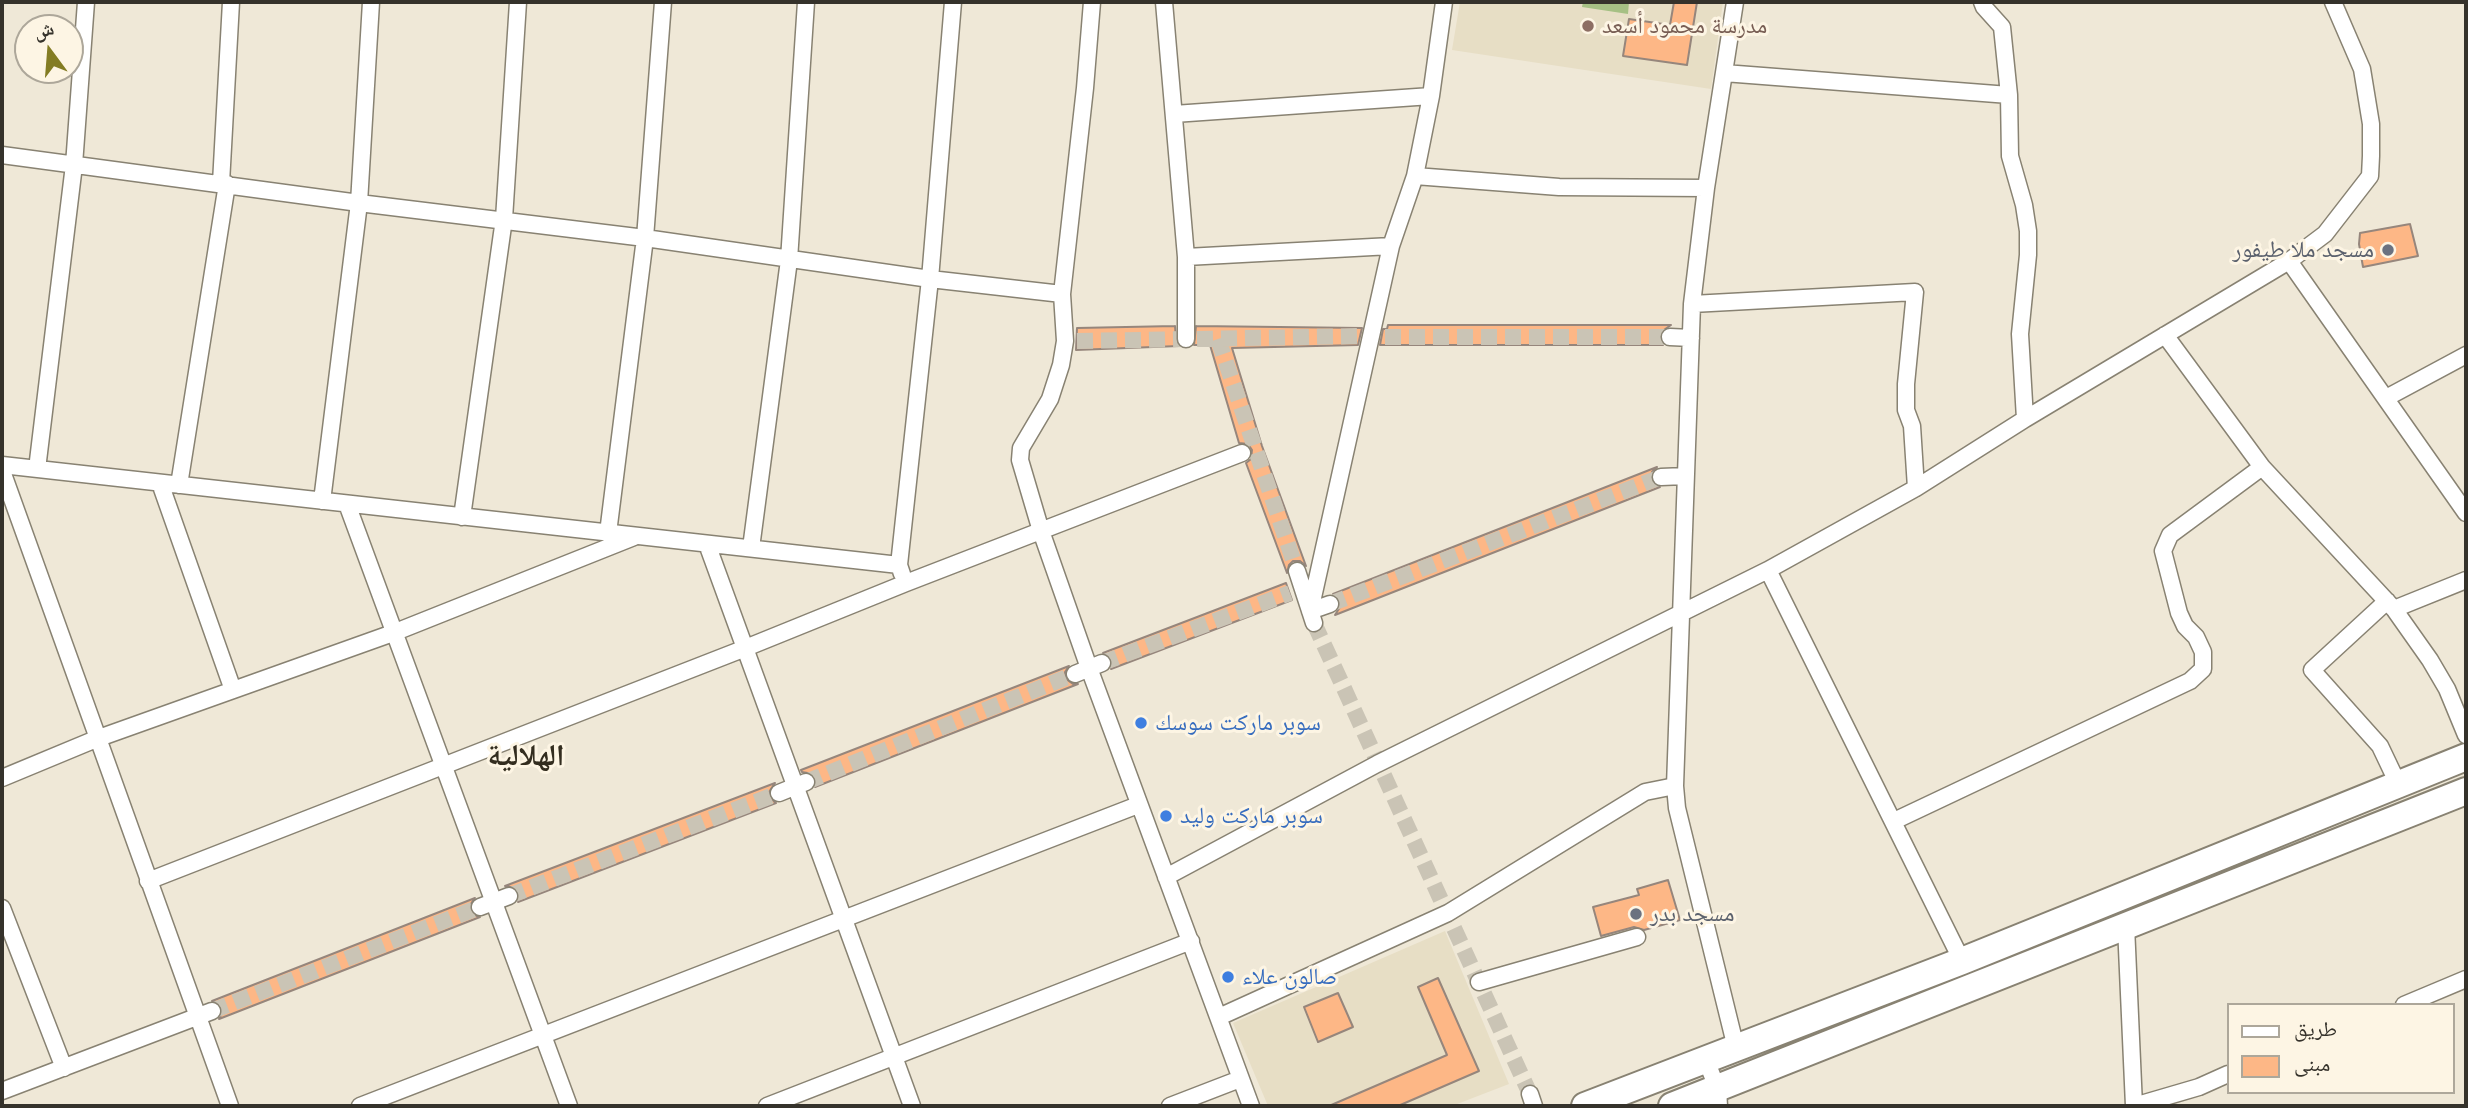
<!DOCTYPE html>
<meta charset="utf-8">
<style>
body{margin:0}
#map{position:relative;width:2468px;height:1108px;overflow:hidden;background:#efe8d7;font-family:Inter,"Noto Naskh Arabic",sans-serif}
canvas{display:block}
.frame{position:absolute;inset:0;border:4px solid #35322b;pointer-events:none}
.legend{position:absolute;left:2227px;top:1003px;width:228px;height:91px;box-sizing:border-box;background:#fdf5e4;border:2px solid #ada79a;margin:0;padding:9px 12px;list-style:none;font-size:21px;color:#35322b}
.legend li{display:flex;align-items:center;gap:14px;height:35px}
.legend b{width:35px;border:2px solid #ada79a}
.north{position:absolute;left:14px;top:14px;width:70px;height:70px;box-sizing:border-box;background:#fdf5e4;border:2px solid #ada79a;border-radius:50%;rotate:344deg;font-size:19px;font-weight:700;line-height:28px;text-align:center;color:#35322b}
.north::after{content:'';display:block;margin:auto;width:24px;height:32px;background:#837c23;clip-path:polygon(50% 0,100% 100%,50% 72%,0 100%)}
</style>
<div id="map">
<canvas width="2468" height="1108"></canvas>
<div class="frame"></div>
<ul class="legend">
<li><b style="height:9px;background:#fff"></b>طريق</li>
<li><b style="height:19px;background:#fdb786"></b>مبنى</li>
</ul>
<div class="north">ش</div>
</div>
<script>
const ctx = document.querySelector('canvas').getContext('2d');
ctx.lineJoin = 'round';
function paint(path, color) { ctx.fillStyle = color; ctx.fill(path, 'evenodd'); }
const shape = rows => new Path2D(rows.map(r => 'M' + r).join(''));
function strokePath(path, color, width, dash) { ctx.strokeStyle = color; ctx.lineWidth = width; ctx.lineCap = dash ? 'butt' : 'round'; ctx.setLineDash(dash || []); ctx.stroke(path); }
function write(font, color, halo, rows, align = 'center') {
  ctx.font = font + ' Inter,"Noto Naskh Arabic",sans-serif'; ctx.lineWidth = 6; ctx.setLineDash([]); ctx.textBaseline = 'middle'; ctx.strokeStyle = halo; ctx.fillStyle = color; for (const [text, x, y, turn = 0] of rows) {
    ctx.save(); ctx.translate(x, y); ctx.rotate((+turn || 0) * Math.PI / 180); ctx.textAlign = isNaN(turn) ? turn : align; if (halo) ctx.strokeText(text, 0, 0); ctx.fillText(text, 0, 0); ctx.restore();
  }
}
const built = shape([
 [1460,2,1723,2,1711,89,1452,50],
 [1445,931,1509,1084,1452,1106,1268,1106,1233,1023]
]);
const green = shape([
 [1583,2,1629,2,1628,14,1582,7]
]);
const building = shape([
 [1674,2,1697,2,1687,65,1623,56,1629,19,1670,25,1674,2],
 [2410,224,2418,256,2363,267,2359,244,2360,233,2410,224],
 [1388,325,1671,325,1661,332,1660,337,1663,345,1380,345,1383,329,1387,329,1388,325],
 [1175,326,1176,340,1179,346,1076,350,1077,328,1175,326],
 [1196,326,1362,328,1358,345,1232,348,1262,446,1306,566,1300,561,1293,561,1289,565,1287,573,1246,463,1251,459,1252,450,1248,444,1239,443,1210,345,1194,345,1196,326],
 [1657,467,1652,472,1651,478,1653,483,1660,487,1335,615,1340,607,1340,601,1333,594,1657,467],
 [1286,583,1292,600,1111,669,1111,658,1103,653,1286,583],
 [1069,666,1065,672,1066,679,1073,684,1078,684,815,787,816,779,813,774,802,772,801,770,1069,666],
 [775,783,769,792,770,798,776,803,518,902,519,893,516,888,505,886,775,783],
 [1668,880,1680,920,1644,930,1634,927,1601,936,1593,907,1639,895,1637,889,1668,880],
 [475,898,470,905,470,910,474,915,480,917,219,1019,222,1013,222,1008,218,1003,212,1001,475,898],
 [1438,978,1479,1071,1398,1106,1329,1106,1447,1055,1418,987,1438,978],
 [1338,993,1353,1027,1318,1042,1304,1007,1338,993]
]);
const minorTunnel = shape([
 [1385,337,1670,337],
 [1218,339,1297,571],
 [1077,341,1364,336],
 [1330,604,1661,477],
 [1314,623,1530,1094],
 [1102,663,1290,593],
 [806,782,1075,674],
 [509,896,779,793],
 [212,1011,480,907]
]);
const minor = shape([
 [1092,2,1085,88,1062,294,1065,341,1061,365,1050,399,1021,448,1020,460,1041,531,1089,668,1251,1106],
 [1164,2,1186,257,1186,339],
 [1735,2,1706,188,1692,304,1675,786,1677,808,1736,1048],
 [1982,2,1984,7,2002,27,2009,95,2010,156,2024,205,2028,231,2028,255,2020,334,2025,419],
 [1724,73,2009,95],
 [1174,114,1431,96],
 [2,155,359,203,645,238,930,279,1062,294],
 [1415,176,1559,187,1706,188],
 [221,183,231,2],
 [1186,257,1391,246],
 [2289,261,2466,513],
 [1692,304,1915,292,1906,384,1906,410,1912,426,1916,488],
 [2165,335,2262,467,2394,609,2430,660,2447,689,2466,735],
 [1670,337,1691,338],
 [2386,398,2466,355],
 [2,465,899,565],
 [37,469,74,165,86,2],
 [2,471,230,1106],
 [1661,477,1685,476],
 [160,483,233,690],
 [179,485,227,184],
 [322,501,359,203,371,2],
 [347,504,569,1106],
 [462,517,504,219,518,2],
 [608,533,645,238,663,2],
 [707,544,912,1106],
 [751,548,789,260,806,2],
 [1768,570,1962,961],
 [1297,571,1314,623],
 [902,574,899,565,930,279,953,2],
 [2387,601,2312,670,2380,746,2399,786],
 [2394,609,2466,580],
 [1310,611,1391,246,1415,176,1431,96,1444,2],
 [1310,611,1330,604],
 [1075,674,1102,663],
 [2,778,96,739,393,633,634,537],
 [779,793,806,782],
 [1894,821,2190,681,2203,669,2203,652,2196,637,2185,626,2179,613,2163,551,2170,535,2262,467],
 [1166,877,1377,764,1768,570,1916,488,2025,419,2289,261,2325,234,2370,176,2371,156,2371,124,2362,69,2333,2],
 [148,881,743,649,906,583,1242,453],
 [480,907,509,896],
 [2,908,64,1068],
 [2126,926,2134,1106],
 [1479,982,1637,937],
 [2404,1005,2466,979],
 [1219,1017,1448,913,1645,792,1675,786],
 [1706,1060,1718,1090,1719,1106],
 [2,1091,212,1011],
 [1530,1094,1534,1106],
 [360,1106,1138,805],
 [767,1106,1191,941],
 [1170,1106,1240,1079],
 [2134,1106,2199,1087,2228,1074]
]);
const primary = shape([
 [1585,1106,1962,961,2466,757],
 [1672,1106,2466,791]
]);
const markers = [
 [1588,26,7,"#8d6e63"],
 [2388,250,7,"#6b7280"],
 [1141,723,7,"#3f7fe0"],
 [1166,816,7,"#3f7fe0"],
 [1636,914,7,"#6b7280"],
 [1228,977,7,"#3f7fe0"]
];
const educationNames = [
 ["مدرسة محمود أسعد",1602,26]
];
const worshipNames = [
 ["مسجد ملا طيفور",2374,250],
 ["مسجد بدر",1650,914,"left"]
];
const shopNames = [
 ["سوبر ماركت سوسك",1155,723],
 ["سوبر ماركت وليد",1180,816],
 ["صالون علاء",1242,977]
];
const districtNames = [
 ["الهلالية",526,756]
];
paint(built, '#e7dec5');
paint(green, '#a6c084');
paint(building, '#fdb786');
strokePath(building, '#96867c', 2);
strokePath(minorTunnel, '#cac4b5', 16, [16, 8]);
strokePath(minor, '#888272', 19);
strokePath(primary, '#888272', 30);
strokePath(minor, '#fff', 16);
strokePath(primary, '#fff', 26);
for (const [x, y, r, color] of markers) { const dot = new Path2D(); dot.arc(x, y, r, 0, 2 * Math.PI); ctx.fillStyle = color; ctx.fill(dot); strokePath(dot, '#fdf5e4', 2.5); }
write('23px', '#785e54', '#fdf5e4', educationNames, 'left');
write('23px', '#5b616d', '#fdf5e4', worshipNames, 'right');
write('23px', '#366cbe', '#fdf5e4', shopNames, 'left');
write('bold 30px', '#332d1f', '#fdf5e4', districtNames);
</script>
